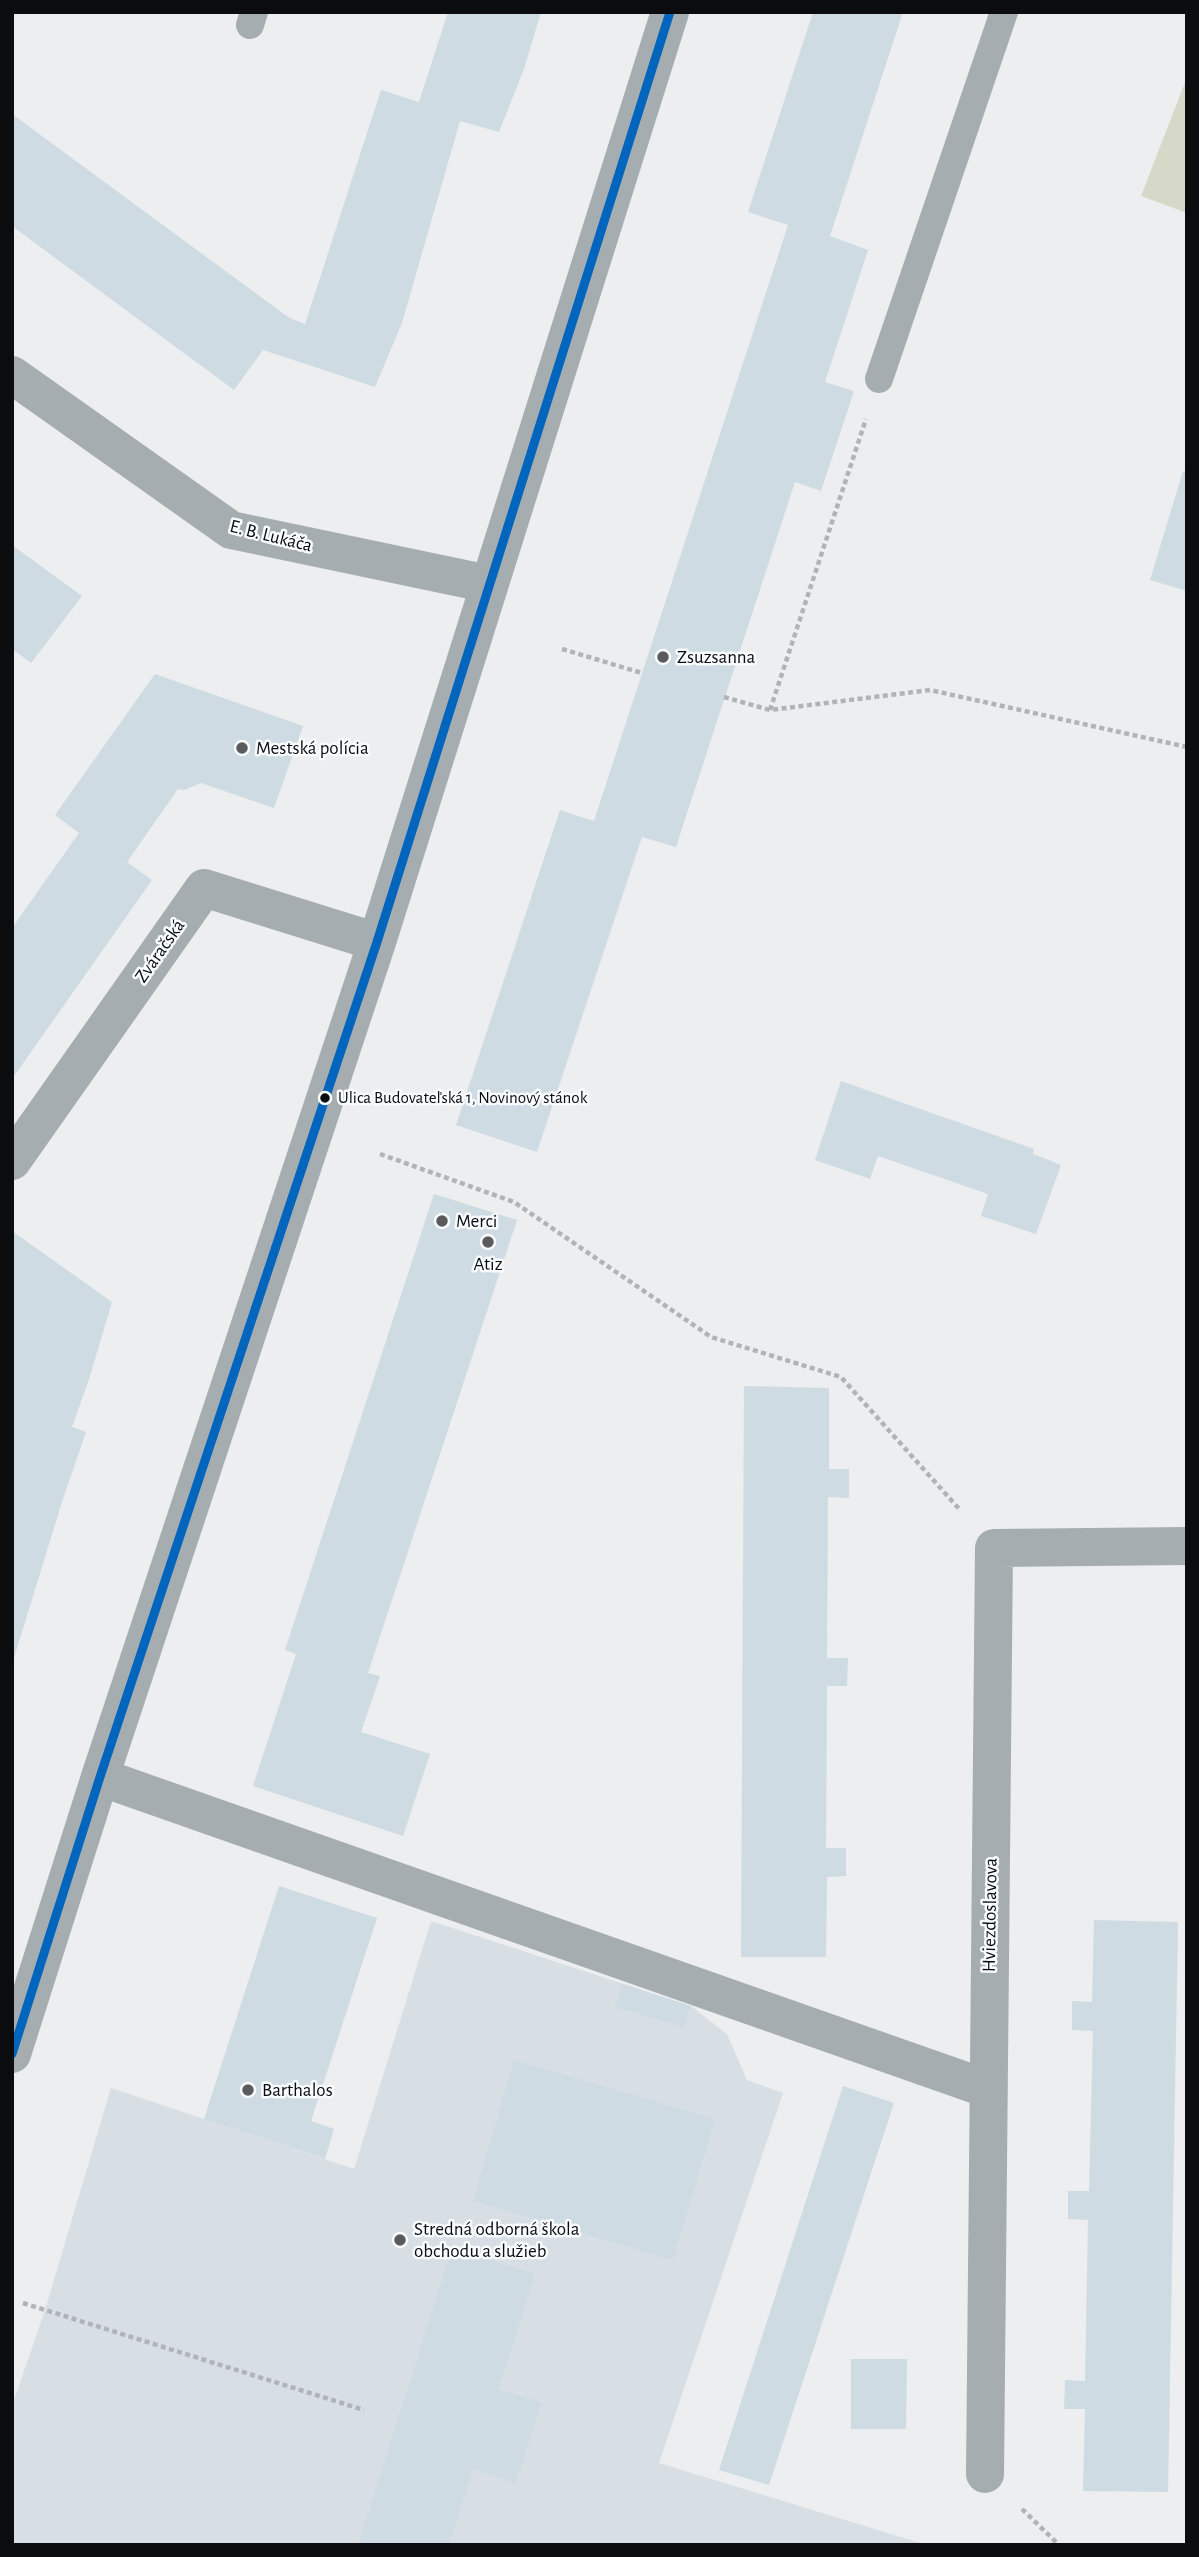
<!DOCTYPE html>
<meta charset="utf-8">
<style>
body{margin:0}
#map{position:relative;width:1199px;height:2557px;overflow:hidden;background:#eceef0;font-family:"Alegreya Sans",sans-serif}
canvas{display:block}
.frame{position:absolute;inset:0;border:14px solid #0b0c0d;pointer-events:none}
</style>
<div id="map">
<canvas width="1199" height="2557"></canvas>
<div class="frame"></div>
</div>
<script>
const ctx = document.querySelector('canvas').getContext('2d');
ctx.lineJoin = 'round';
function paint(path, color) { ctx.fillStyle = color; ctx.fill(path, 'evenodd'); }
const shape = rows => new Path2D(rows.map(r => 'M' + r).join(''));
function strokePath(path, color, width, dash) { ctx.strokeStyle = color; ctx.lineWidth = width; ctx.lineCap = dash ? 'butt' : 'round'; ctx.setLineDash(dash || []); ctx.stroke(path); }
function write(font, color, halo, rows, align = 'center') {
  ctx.font = font + ' "Alegreya Sans",sans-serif'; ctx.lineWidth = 5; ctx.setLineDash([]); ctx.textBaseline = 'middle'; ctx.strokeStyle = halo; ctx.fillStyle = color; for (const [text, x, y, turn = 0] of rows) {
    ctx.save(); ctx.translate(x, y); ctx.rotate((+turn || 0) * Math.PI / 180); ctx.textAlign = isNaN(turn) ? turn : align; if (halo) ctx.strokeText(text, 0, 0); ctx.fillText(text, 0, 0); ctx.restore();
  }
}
const built = shape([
 [431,1921,691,2006,727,2034,747,2080,783,2093,659,2463,927,2545,12,2545,12,2406,45,2310,111,2088,354,2169]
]);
const green = shape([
 [1187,77,1187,213,1141,196]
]);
const building = shape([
 [448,12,541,12,524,69,499,132,460,121,402,323,375,387,263,350,234,390,12,226,12,114,288,317,305,324,381,90,419,102],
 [813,12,903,12,830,236,868,250,825,382,854,391,821,491,795,482,676,847,642,837,537,1152,456,1125,560,810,594,821,788,225,748,212],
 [1183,471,1187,472,1187,591,1150,580],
 [12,545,82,596,31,663,12,649],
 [155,674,303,726,274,808,201,783,184,790,178,789,127,862,152,880,12,1079,12,928,79,833,55,815],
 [841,1081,1034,1149,1033,1154,1061,1165,1036,1234,981,1216,988,1194,878,1156,870,1179,815,1160],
 [434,1194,517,1220,368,1673,380,1676,361,1732,430,1754,403,1836,253,1786,296,1654,285,1650],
 [12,1231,112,1302,90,1376,72,1427,86,1432,62,1502,13,1661],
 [744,1386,829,1388,829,1469,849,1469,849,1498,828,1497,827,1658,848,1658,847,1686,827,1686,826,1848,846,1848,846,1876,827,1877,826,1957,741,1957],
 [279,1886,377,1918,311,2121,334,2129,325,2159,204,2119],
 [1094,1920,1178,1922,1168,2492,1083,2491,1085,2409,1064,2409,1065,2380,1085,2381,1088,2220,1068,2219,1068,2191,1089,2191,1093,2031,1072,2030,1072,2001,1092,2002],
 [622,1984,691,2006,684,2027,615,2007],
 [514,2060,715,2119,673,2260,473,2201],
 [843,2086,894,2103,769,2485,719,2470],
 [452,2248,535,2274,499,2389,542,2403,516,2483,473,2469,449,2545,358,2545],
 [851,2359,907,2359,906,2429,851,2429]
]);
const path = shape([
 [562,649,642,673],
 [724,697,770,710,930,690,1187,747],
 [770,710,866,419],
 [380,1154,514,1202,711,1337,841,1377,961,1511],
 [23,2303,364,2410],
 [1022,2509,1059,2545]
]);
const lane = shape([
 [250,25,254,12],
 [879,379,1004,12]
]);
const street = shape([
 [12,375,231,530,489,584],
 [12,1161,204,888,377,942],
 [100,1777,988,2089],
 [12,2054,100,1777,377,942,670,12],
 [985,2474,994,1548,1187,1546]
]);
const bus1 = shape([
 [12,2054,100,1777,377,942,670,12]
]);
const markers = [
 [663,657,7,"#5a5b5c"],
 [242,748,7,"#5a5b5c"],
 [325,1098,6,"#0b0c0d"],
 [442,1221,7,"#5a5b5c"],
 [488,1242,7,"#5a5b5c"],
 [248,2090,7,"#5a5b5c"],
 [400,2240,7,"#5a5b5c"]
];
const busNames = [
 ["Ulica Budovateľská 1, Novinový stánok",338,1098]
];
const streetNames = [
 ["E. B. Lukáča",271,536,14],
 ["Zváračská",160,951,-55],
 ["Hviezdoslavova",990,1915,-89]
];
const poiNames = [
 ["Zsuzsanna",677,657],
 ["Mestská polícia",256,748],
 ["Merci",456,1221],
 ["Atiz",488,1264,"center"],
 ["Barthalos",262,2090],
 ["Stredná odborná škola",414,2229],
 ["obchodu a služieb",414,2251]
];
paint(built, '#d8dfe4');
paint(green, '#d7d9c8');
paint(building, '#cfdbe2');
strokePath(path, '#b0b3b7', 4.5, [5, 3.5]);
strokePath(lane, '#a6adb0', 28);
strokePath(street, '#a6adb0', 38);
strokePath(bus1, '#0065bd', 9);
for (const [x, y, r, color] of markers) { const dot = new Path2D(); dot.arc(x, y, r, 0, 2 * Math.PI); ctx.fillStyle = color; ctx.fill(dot); strokePath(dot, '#f8fcff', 2.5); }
write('17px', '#0b0c0d', '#f8fcff', busNames, 'left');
write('19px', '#0b0c0d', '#f8fcff', streetNames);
write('19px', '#0b0c0d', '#f8fcff', poiNames, 'left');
</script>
